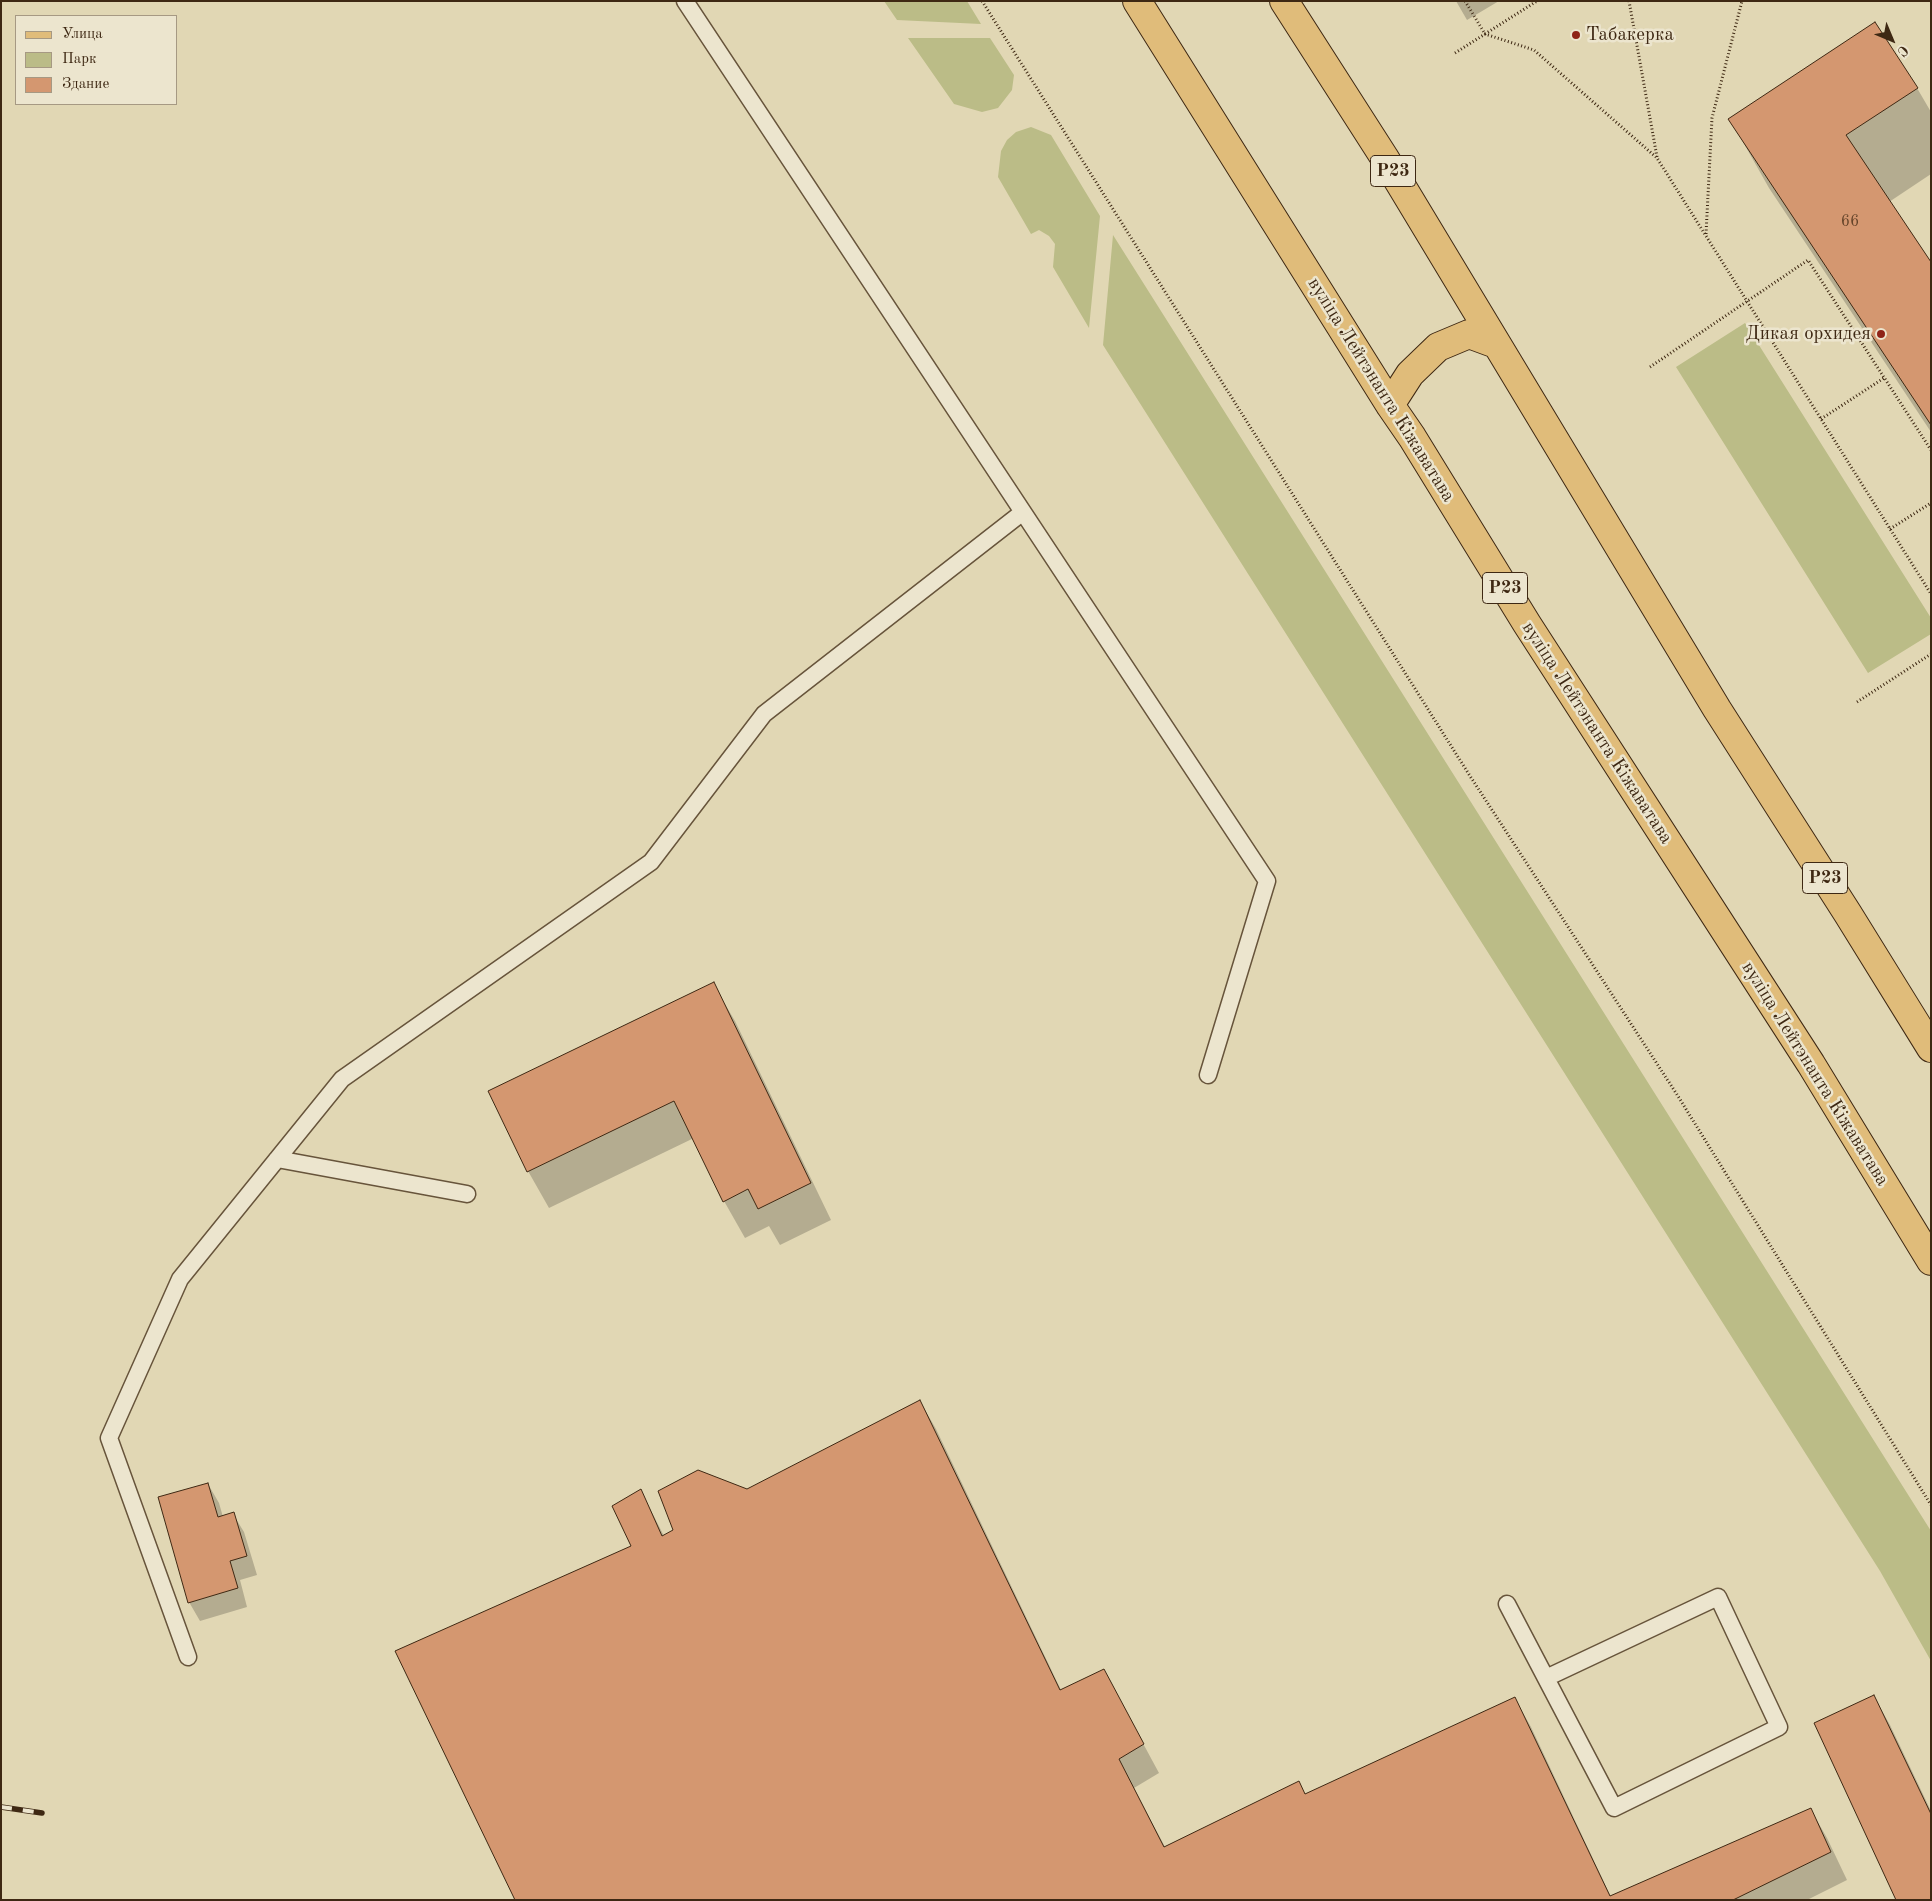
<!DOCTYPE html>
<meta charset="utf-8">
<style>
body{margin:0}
#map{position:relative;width:1932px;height:1901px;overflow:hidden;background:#e1d7b4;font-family:"Old Standard TT",serif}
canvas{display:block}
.frame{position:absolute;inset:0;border:2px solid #3e2813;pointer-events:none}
.legend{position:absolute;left:15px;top:15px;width:162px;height:90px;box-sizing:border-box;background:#ece5ce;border:1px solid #a69983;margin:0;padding:6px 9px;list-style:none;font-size:15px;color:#3e2813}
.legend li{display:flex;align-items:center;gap:10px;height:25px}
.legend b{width:25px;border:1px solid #a69983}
.north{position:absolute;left:1867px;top:15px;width:50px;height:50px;-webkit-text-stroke:4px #ece5ce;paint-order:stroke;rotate:135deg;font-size:14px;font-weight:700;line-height:20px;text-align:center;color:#3e2813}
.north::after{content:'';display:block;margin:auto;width:18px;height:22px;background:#3e2813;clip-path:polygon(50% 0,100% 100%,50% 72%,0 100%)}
</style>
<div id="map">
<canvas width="1932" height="1901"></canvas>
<div class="frame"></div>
<ul class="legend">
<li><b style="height:6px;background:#e0bc7a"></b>Улица</li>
<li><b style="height:14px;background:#bbbc87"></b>Парк</li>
<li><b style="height:14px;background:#d49770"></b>Здание</li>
</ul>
<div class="north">С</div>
</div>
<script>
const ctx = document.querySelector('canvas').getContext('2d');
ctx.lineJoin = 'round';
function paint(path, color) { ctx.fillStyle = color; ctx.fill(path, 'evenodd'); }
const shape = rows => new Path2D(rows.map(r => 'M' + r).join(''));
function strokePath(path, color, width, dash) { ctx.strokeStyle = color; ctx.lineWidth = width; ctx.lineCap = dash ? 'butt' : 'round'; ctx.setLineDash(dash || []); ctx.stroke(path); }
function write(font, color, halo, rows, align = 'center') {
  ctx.font = font + ' "Old Standard TT",serif'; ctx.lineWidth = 5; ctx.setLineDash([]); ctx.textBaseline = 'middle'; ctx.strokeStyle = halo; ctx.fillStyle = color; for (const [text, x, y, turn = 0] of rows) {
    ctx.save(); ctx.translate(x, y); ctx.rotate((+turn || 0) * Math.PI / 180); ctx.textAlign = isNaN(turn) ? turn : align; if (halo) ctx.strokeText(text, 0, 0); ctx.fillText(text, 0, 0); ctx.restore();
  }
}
const green = shape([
 [884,1,967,1,981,24,897,20],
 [908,38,990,38,1014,75,1012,90,998,108,982,112,954,104],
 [1031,127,1051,135,1100,216,1089,328,1053,267,1055,244,1049,236,1039,230,1031,234,998,177,1001,151,1007,140,1016,132],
 [1113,235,1931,1531,1931,1661,1880,1571,1103,345],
 [1745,323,1931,618,1931,634,1868,673,1676,367]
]);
const shadow = shape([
 [1456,1,1499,1,1467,20],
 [1917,88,1931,112,1931,174,1889,202,1931,264,1931,432,1769,188,1730,119],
 [713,984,735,1021,831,1220,780,1245,769,1226,745,1238,724,1201,694,1138,549,1208,528,1171],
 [920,1401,936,1429,1061,1690,1119,1699,1159,1773,1134,1788,1165,1847,1298,1782,1306,1795,1515,1699,1531,1727,1611,1897,1811,1810,1827,1838,1847,1880,1807,1900,516,1900,632,1546,641,1491,664,1536,747,1491],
 [208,1484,219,1503,223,1517,233,1514,244,1532,257,1575,240,1580,247,1607,200,1621,189,1602],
 [1874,1697,1890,1725,1931,1811,1931,1900]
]);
const building = shape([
 [1875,22,1918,88,1846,135,1931,262,1931,425,1728,119,1875,22],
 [714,982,811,1183,758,1209,748,1189,723,1202,674,1101,527,1172,488,1091,714,982],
 [920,1400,1060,1690,1104,1669,1144,1744,1119,1759,1164,1847,1299,1781,1305,1794,1515,1697,1610,1896,1811,1808,1831,1852,1733,1900,515,1900,395,1651,631,1546,612,1506,641,1489,662,1536,673,1530,658,1491,698,1470,747,1489,920,1400],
 [208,1483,218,1517,234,1512,247,1556,230,1561,238,1588,188,1603,158,1497,208,1483],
 [1874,1695,1931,1814,1931,1900,1896,1900,1814,1723,1874,1695]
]);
const path = shape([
 [982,1,1470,776,1676,1093,1931,1505],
 [1465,1,1485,34,1537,1],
 [1629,1,1657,157],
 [1455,53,1485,34,1534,50,1657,158,1931,594],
 [1706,234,1712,118,1742,1],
 [1650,367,1808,260,1931,450],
 [1821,419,1884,378],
 [1890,529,1931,503],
 [1857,702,1931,654]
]);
const service = shape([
 [685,1,1267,881,1208,1075],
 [277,1159,467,1194],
 [1507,1604,1614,1808,1779,1727,1718,1597,1546,1678],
 [188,1657,109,1438,180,1279,342,1079,651,862,764,714,1023,512]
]);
const primary = shape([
 [1137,1,1390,405,1412,437,1527,624,1811,1064,1931,1261],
 [1284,1,1384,157,1717,709,1848,914,1931,1048],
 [1390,405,1410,374,1438,347,1469,334,1496,344]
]);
const rail = shape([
 [1,1807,42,1813]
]);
const markers = [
 [1576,35,5,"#8f2418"],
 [1881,334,5,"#8f2418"]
];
const numberNames = [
 ["66",1850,222]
];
const shields = [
 [1393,171,45],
 [1505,588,45],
 [1825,878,45]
];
const shieldNames = [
 ["Р23",1393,171],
 ["Р23",1505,588],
 ["Р23",1825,878]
];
const poiNames = [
 ["Табакерка",1586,35],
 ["Дикая орхидея",1871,334,"right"]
];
const streetNames = [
 ["вуліца Лейтэнанта Кіжаватава",1381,390,58],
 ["вуліца Лейтэнанта Кіжаватава",1597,733,57],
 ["вуліца Лейтэнанта Кіжаватава",1815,1074,58]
];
paint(green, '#bbbc87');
paint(shadow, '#0003');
paint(building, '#d49770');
strokePath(building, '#3e2813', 1);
strokePath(service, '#67543b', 19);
strokePath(primary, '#3e2813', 30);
strokePath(path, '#3e2813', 3, [1, 2.5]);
strokePath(service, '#ece5ce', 16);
strokePath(primary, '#e0bc7a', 28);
strokePath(rail, '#3e2813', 5.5);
strokePath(rail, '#ece5ce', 4, [11]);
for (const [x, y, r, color] of markers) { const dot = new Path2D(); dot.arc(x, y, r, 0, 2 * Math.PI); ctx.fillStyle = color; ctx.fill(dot); strokePath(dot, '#ece5ce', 2); }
write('16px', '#64442a', null, numberNames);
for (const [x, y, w] of shields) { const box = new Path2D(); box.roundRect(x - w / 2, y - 15.5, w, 31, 4); ctx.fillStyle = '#ece5ce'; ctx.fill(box); strokePath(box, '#3e2813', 1); }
write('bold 18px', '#3e2813', null, shieldNames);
write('19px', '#3e2813', '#ece5ce', poiNames, 'left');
write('19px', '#3e2813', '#ece5ce', streetNames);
</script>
